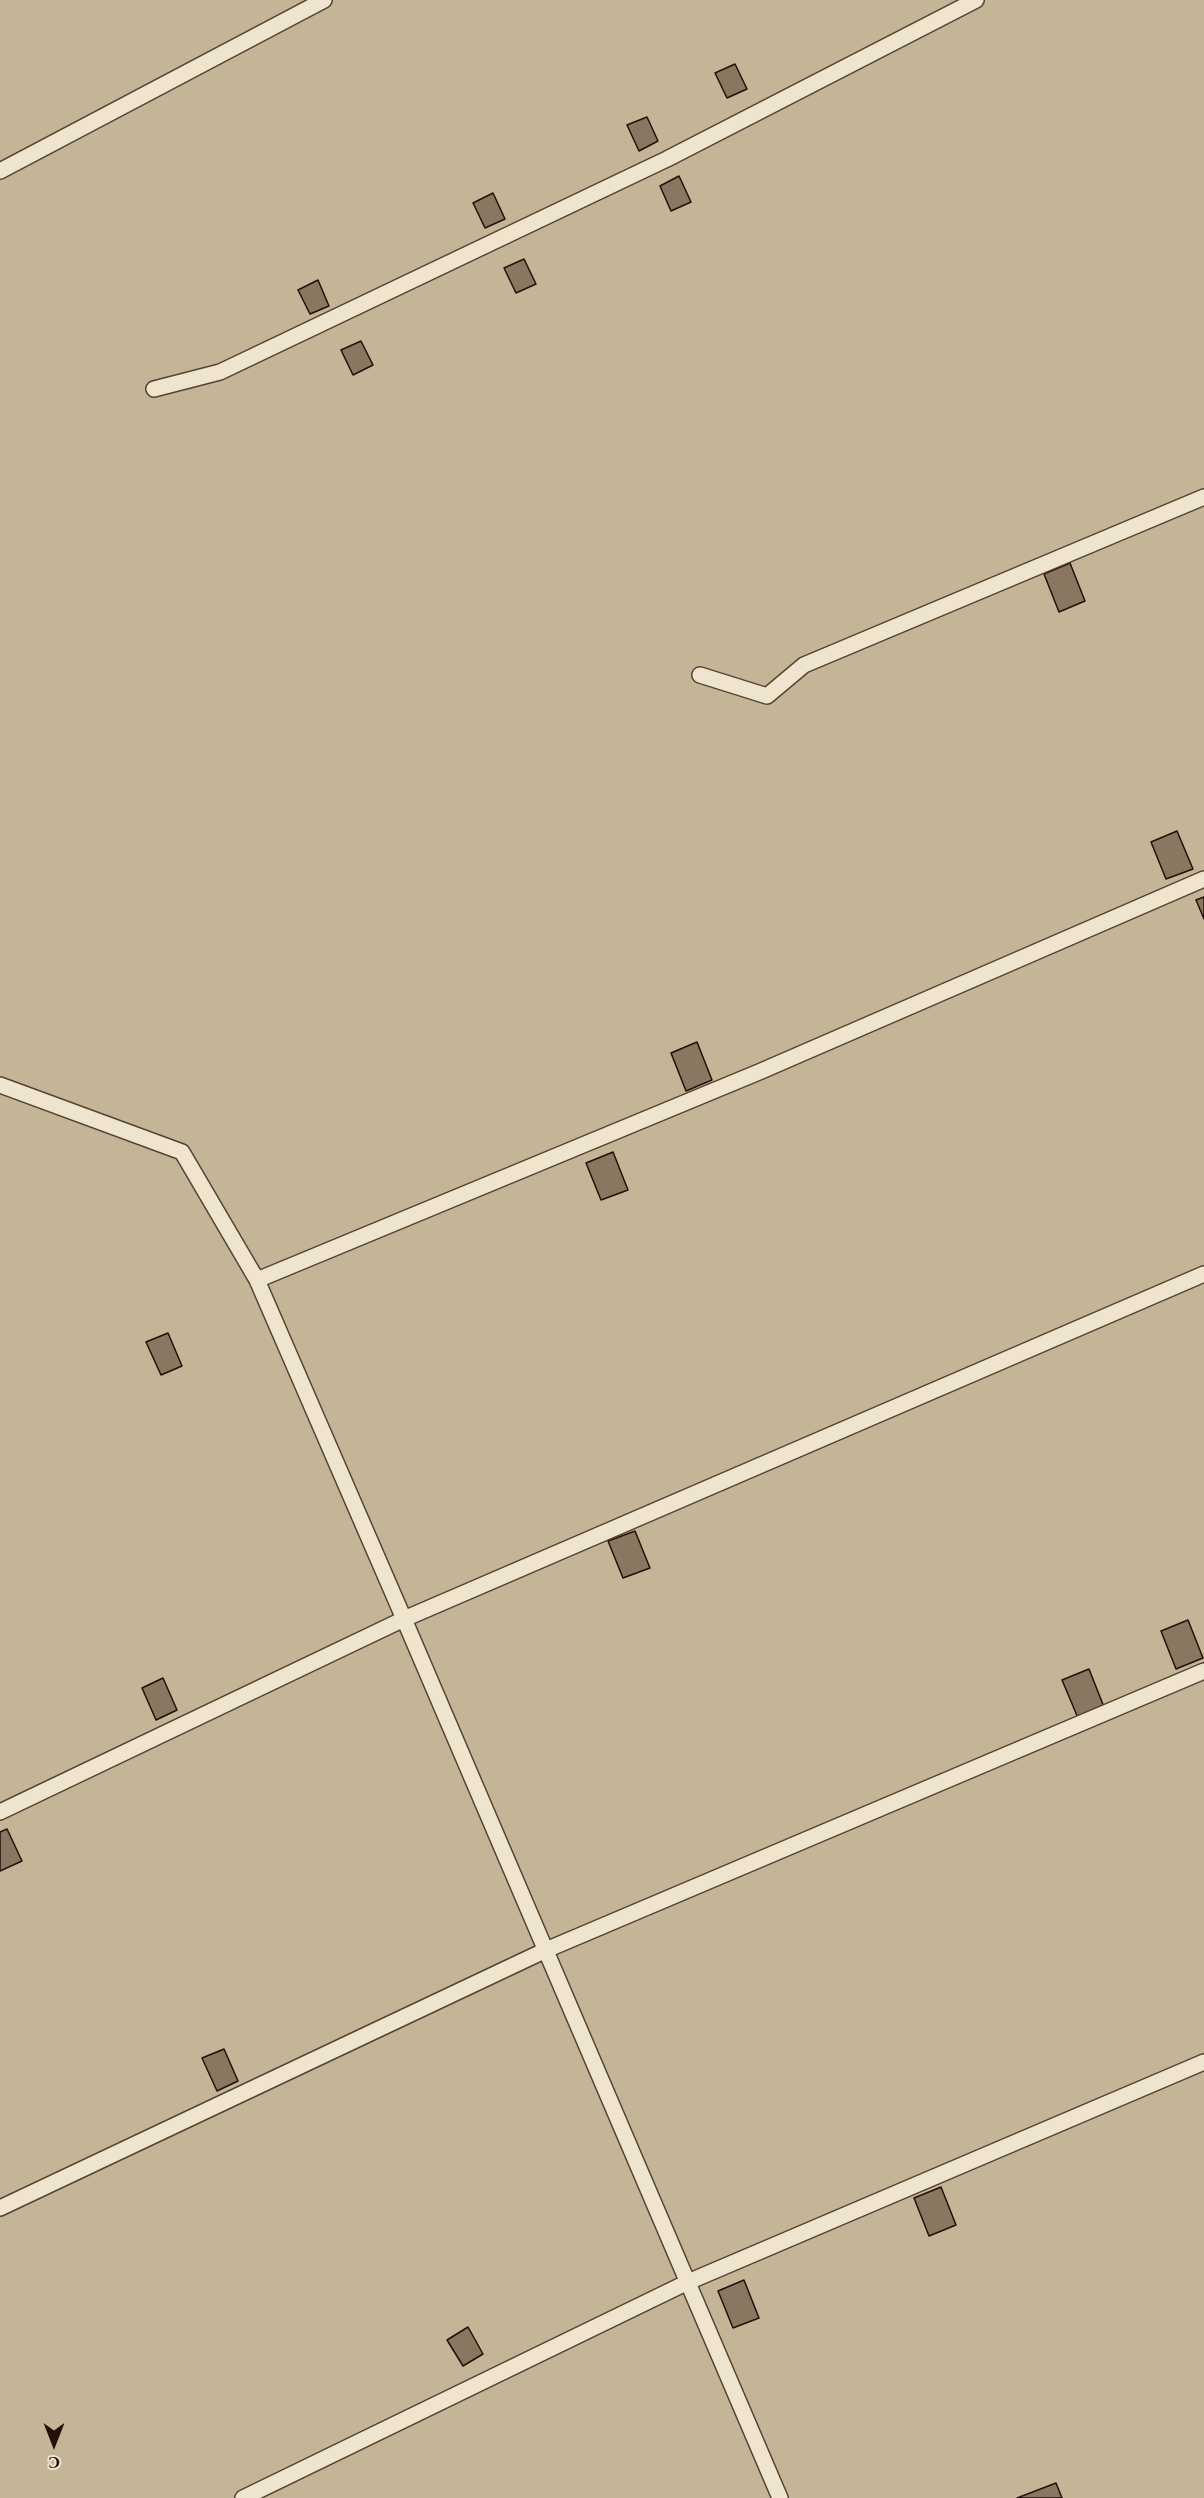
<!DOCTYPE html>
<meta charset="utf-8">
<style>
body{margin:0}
#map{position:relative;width:1204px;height:2498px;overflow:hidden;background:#e6d7b4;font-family:"EB Garamond",serif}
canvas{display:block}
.north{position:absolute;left:24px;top:2414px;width:60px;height:60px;-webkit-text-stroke:4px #efe5ce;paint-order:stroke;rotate:180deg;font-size:16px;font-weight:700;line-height:24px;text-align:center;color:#241008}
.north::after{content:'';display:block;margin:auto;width:21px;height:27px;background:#241008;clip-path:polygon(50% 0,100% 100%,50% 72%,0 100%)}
</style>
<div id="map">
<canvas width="1204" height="2498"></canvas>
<div class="north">С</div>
</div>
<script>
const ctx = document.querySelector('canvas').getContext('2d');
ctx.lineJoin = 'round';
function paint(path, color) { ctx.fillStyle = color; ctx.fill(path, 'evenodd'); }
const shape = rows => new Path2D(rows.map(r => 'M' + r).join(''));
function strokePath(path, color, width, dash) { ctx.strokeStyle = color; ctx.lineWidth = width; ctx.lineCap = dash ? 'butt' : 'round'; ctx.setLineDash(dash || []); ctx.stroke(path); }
const green = shape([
 [0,0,1204,0,1204,2498,0,2498]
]);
const building = shape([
 [735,64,747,89,727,98,715,73,735,64],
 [647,117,658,141,639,151,627,125,647,117],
 [679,176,691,202,671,211,660,186,679,176],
 [493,193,505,219,485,228,473,203,493,193],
 [524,259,536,284,516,293,504,268,524,259],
 [318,280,329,306,310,314,298,290,318,280],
 [361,341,373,365,353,375,341,350,361,341],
 [1070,563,1085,601,1059,612,1044,574,1070,563],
 [1177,831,1193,869,1166,879,1151,842,1177,831],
 [1204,897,1204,919,1196,900,1204,897],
 [697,1042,712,1080,686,1091,671,1053,697,1042],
 [613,1152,628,1190,601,1200,586,1163,613,1152],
 [168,1333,182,1366,161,1375,146,1342,168,1333],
 [635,1531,650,1568,623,1578,608,1541,635,1531],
 [1188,1620,1203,1658,1176,1669,1161,1631,1188,1620],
 [1089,1669,1104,1707,1078,1718,1062,1680,1089,1669],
 [163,1678,177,1710,156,1720,142,1688,163,1678],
 [7,1829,22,1861,0,1871,0,1832,7,1829],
 [224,2049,238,2081,217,2091,202,2058,224,2049],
 [941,2187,956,2225,929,2236,914,2198,941,2187],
 [744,2280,759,2318,733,2328,718,2291,744,2280],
 [468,2327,483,2354,463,2366,447,2340,468,2327],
 [1056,2483,1062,2498,1017,2498,1056,2483]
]);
const service = shape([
 [0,171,324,0],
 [154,389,220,372,667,159,976,0],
 [700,675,767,696,804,665,1204,497],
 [0,1085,182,1152,257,1280,404,1619,780,2498],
 [257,1280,759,1072,1204,879],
 [0,1812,404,1619,1204,1274],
 [0,2208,546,1950,1204,1671],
 [243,2498,688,2282,1204,2062]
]);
paint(green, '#c5b597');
paint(building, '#897761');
strokePath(building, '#241008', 1.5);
strokePath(service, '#544233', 18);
strokePath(service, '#efe5ce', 15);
</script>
